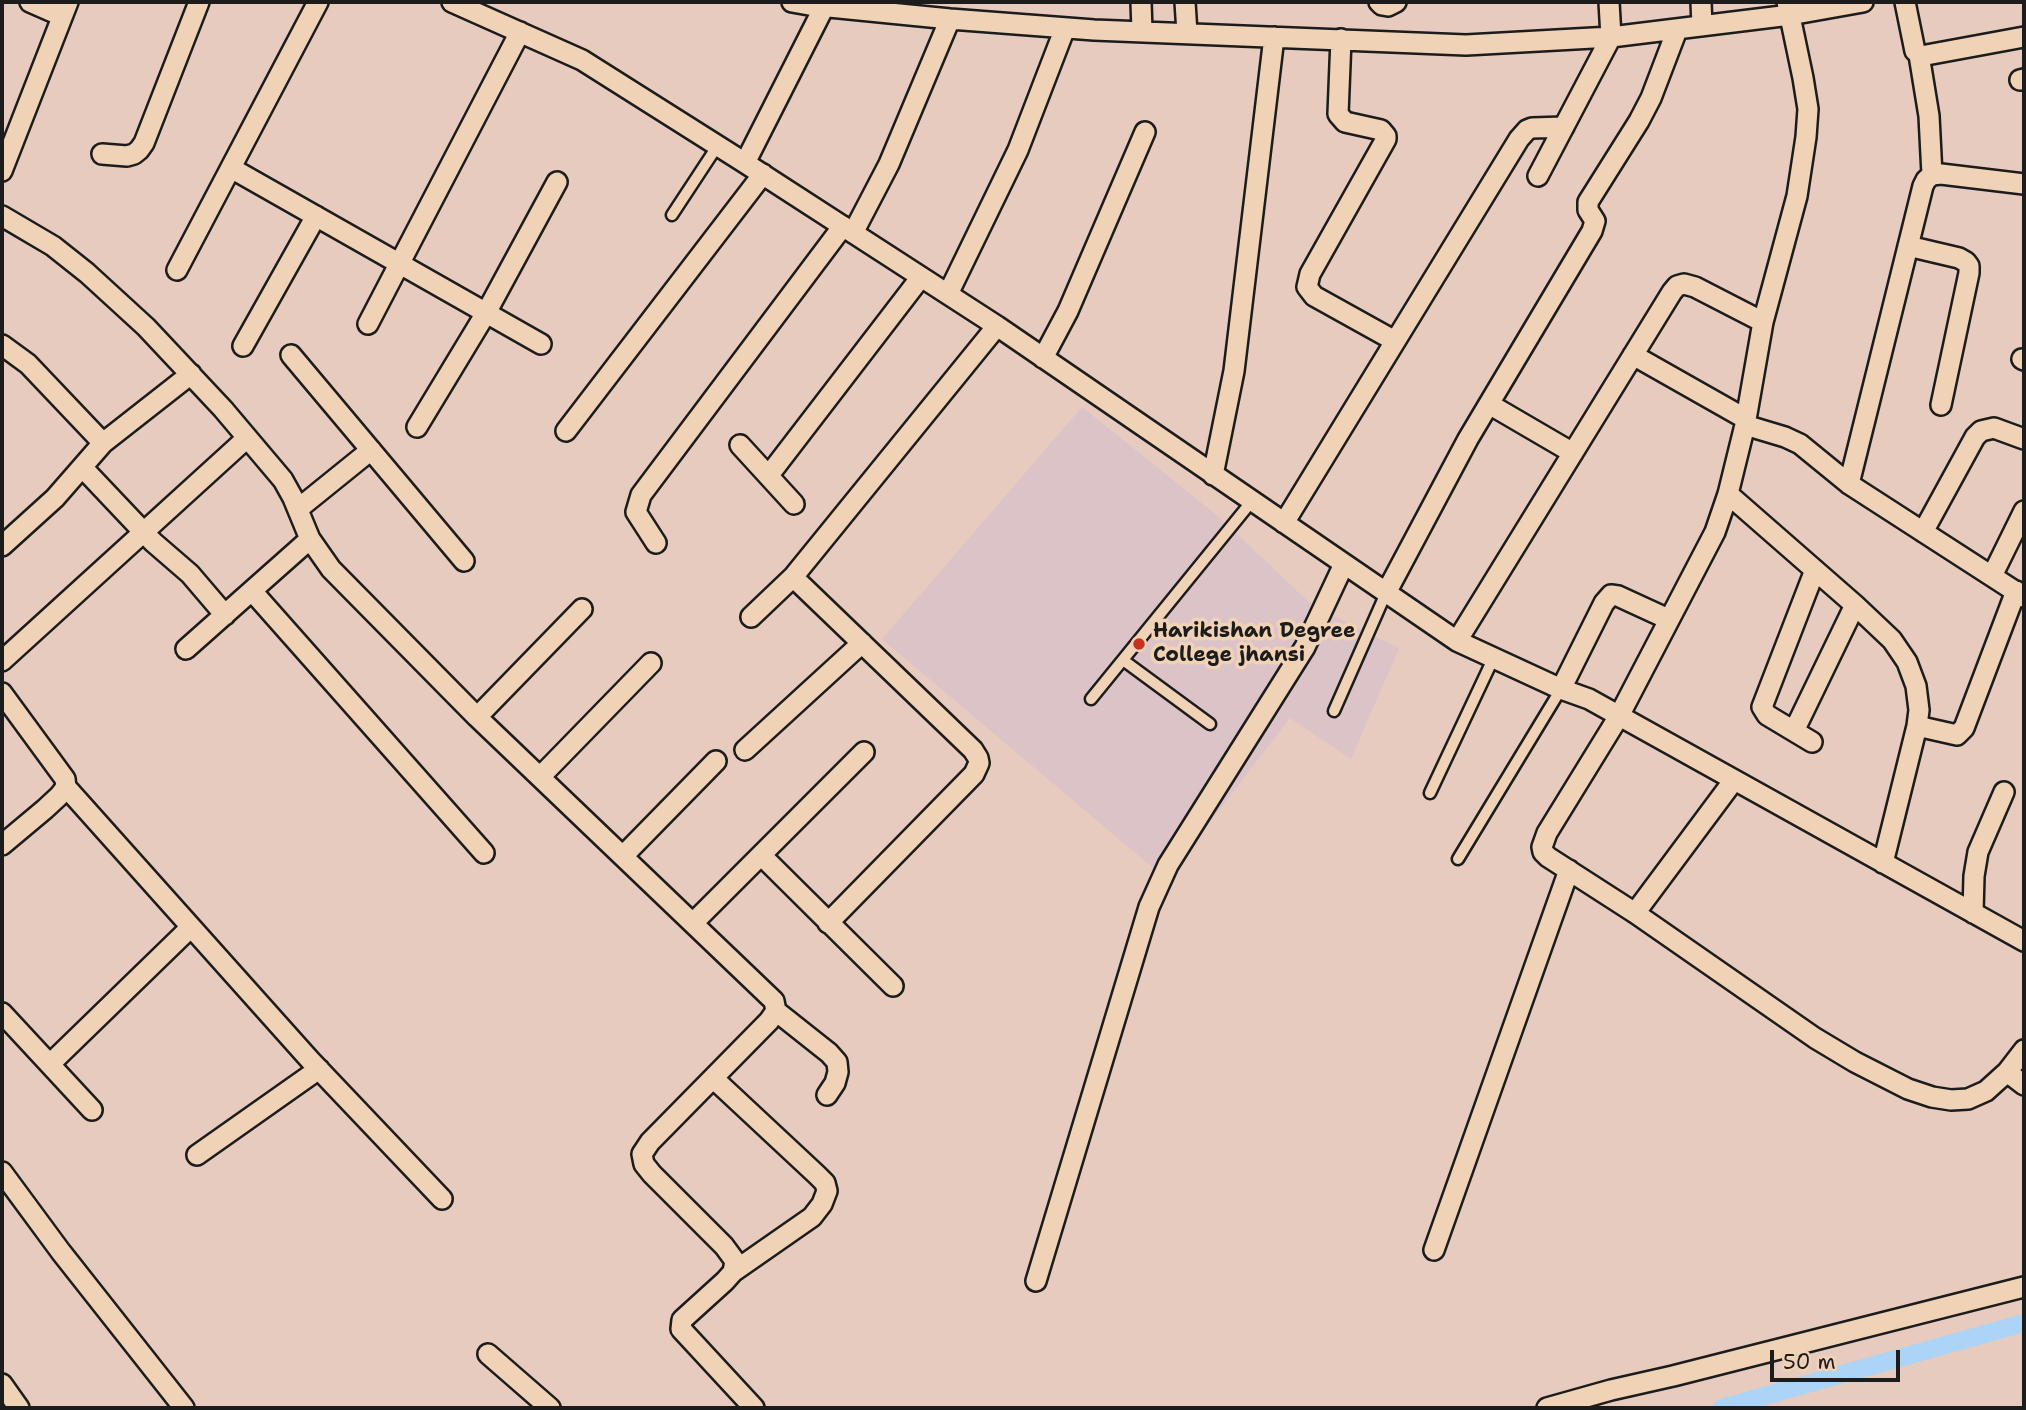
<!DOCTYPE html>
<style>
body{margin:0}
#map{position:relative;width:2026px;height:1410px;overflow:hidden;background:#e7cbbe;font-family:"Shantell Sans",sans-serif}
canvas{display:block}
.frame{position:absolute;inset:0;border:4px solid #1c1c1c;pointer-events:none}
.scale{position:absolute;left:1770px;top:1350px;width:130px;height:32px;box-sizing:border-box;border:4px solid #1c1c1c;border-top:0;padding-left:9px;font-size:21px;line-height:24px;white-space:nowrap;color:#1c1c1c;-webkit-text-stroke:5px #f0d2b6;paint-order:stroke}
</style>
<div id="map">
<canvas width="2026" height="1410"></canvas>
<div class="frame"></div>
<div class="scale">50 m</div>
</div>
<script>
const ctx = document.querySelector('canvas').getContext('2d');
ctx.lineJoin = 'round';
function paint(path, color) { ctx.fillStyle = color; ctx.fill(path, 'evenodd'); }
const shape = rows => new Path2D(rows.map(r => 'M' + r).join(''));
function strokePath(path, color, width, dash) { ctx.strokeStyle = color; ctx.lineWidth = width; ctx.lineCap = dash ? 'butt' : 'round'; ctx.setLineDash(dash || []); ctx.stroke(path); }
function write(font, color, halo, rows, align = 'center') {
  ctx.font = font + ' "Shantell Sans",sans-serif'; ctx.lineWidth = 7; ctx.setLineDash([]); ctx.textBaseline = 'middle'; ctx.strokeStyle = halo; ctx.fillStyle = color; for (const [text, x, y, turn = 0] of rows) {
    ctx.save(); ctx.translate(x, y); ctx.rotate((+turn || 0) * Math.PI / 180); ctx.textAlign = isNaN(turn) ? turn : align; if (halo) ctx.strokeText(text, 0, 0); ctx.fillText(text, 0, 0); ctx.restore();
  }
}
const built = shape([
 [1082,407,1219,517,1313,606,1399,648,1351,759,1290,718,1166,879,882,639]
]);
const canal = shape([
 [1722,1408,2024,1323]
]);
const lane = shape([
 [672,215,718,145],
 [1123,660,1210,724],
 [1091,699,1252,501],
 [1334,711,1386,593],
 [1430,793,1494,657],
 [1458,859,1561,689]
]);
const street = shape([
 [30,2,62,16],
 [452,2,582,60,745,163,997,326,1457,641,1561,689,1589,699,2024,941],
 [792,2,809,5,950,19,1094,30,1466,45,1611,37,1790,15,1863,2],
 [1141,2,1142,31],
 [1185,2,1187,33],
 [1379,2,1382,5,1388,6,1396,2],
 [1701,2,1702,26],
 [1787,2,1803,78,1808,109,1806,137,1797,196,1763,322,1745,425,1728,494,1715,532,1619,716,1547,833,1542,847,1543,852,1548,857,1635,913,1815,1038,1855,1062,1908,1089,1932,1097,1951,1100,1968,1099,1986,1091,2007,1072,2024,1050],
 [1905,2,1915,51,1921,56,2024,37],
 [1341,39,1338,114,1345,122,1381,130,1386,136,1386,139,1310,274,1307,287,1314,296,1395,341],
 [1919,55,1929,116,1932,175],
 [2020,80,2024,79],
 [102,154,127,156,134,154,139,150,144,143,199,2],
 [745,163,824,7],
 [231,168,541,344],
 [2,171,68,2],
 [1538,176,1611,37,1609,2],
 [2,216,53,246,87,273,146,327,223,409,283,480,293,498,310,539,331,569,477,717,774,1001,776,1011,769,1021,650,1142,642,1154,644,1164,652,1174,724,1246,735,1261,733,1272,725,1281,682,1320,681,1329,754,1408],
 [853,233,889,164,950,19],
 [1908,246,1959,258,1966,262,1969,266,1969,273,1941,405],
 [177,270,318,2],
 [948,294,1018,150,1065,28],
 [368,324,520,32],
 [2,345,28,364,103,443,55,498,2,546],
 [243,346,316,216],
 [291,355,464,561],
 [1633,355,1746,419],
 [1043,358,1068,311,1145,132],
 [2022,359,2024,360],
 [1489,404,1573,453],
 [1745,425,1785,437,1800,444,1849,484,2024,597],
 [417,427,486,313,557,182],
 [566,431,763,174],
 [103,443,191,374],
 [740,445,794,504],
 [82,467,153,542,190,574,225,615],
 [769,475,921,277],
 [1213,475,1234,371,1274,37],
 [1849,484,1923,186,1926,180,1932,175,1941,174,2024,184],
 [1728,494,1855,605,1892,640,1907,662,1916,686,1919,710,1917,726,1883,863],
 [298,509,371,450],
 [1284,523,1519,139,1527,130,1532,128,1564,127],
 [1923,532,1975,437,1981,431,1994,428,2024,439],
 [656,543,636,512,641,495,843,226],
 [1992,576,2024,511],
 [793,577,973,750,978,758,979,763,974,774,828,923],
 [252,591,484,853],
 [1386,593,1468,439,1592,231,1595,221,1588,210,1588,202,1639,121,1651,98,1677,30],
 [751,617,793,577,997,326],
 [1457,641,1672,292,1677,286,1684,284,1695,287,1763,322],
 [186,649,310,539],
 [2,661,247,438],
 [1561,689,1604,603,1611,595,1618,596,1668,619],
 [2,693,65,779,66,787,59,796,45,809,2,845],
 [477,717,582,609],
 [1917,726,1957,735,1964,728,2016,591],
 [1794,731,1855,605],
 [1812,742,1767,715,1762,707,1815,570],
 [745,750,862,643],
 [540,777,651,663],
 [66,787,310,1060,442,1199],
 [623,856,716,761],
 [762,856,893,986],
 [1635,913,1734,780],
 [1973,913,1974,876,1978,852,2004,792],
 [693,923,864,752],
 [776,1011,829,1053,837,1062,838,1072,835,1083,827,1095],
 [2,1013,92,1110],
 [50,1064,191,927],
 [2007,1072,2024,1085],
 [713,1078,817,1175,825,1183,827,1191,822,1204,812,1217,733,1272],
 [197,1155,319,1069],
 [2,1172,61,1252,184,1408],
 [1434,1250,1569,870],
 [1036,1281,1149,907,1168,865,1305,647,1344,564],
 [488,1354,550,1408],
 [2,1384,19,1408],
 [1547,1408,1611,1390,1673,1376,2024,1287]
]);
const markers = [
 [1139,644,7,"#c8321e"]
];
const poiNames = [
 ["Harikishan Degree",1153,632],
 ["College jhansi",1153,656]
];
paint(built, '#dcc3c8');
strokePath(canal, '#abd4f6', 18);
strokePath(lane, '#1c1c1c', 15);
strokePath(street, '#1c1c1c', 24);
strokePath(lane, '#f0d2b6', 10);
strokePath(street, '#f0d2b6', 19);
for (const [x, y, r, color] of markers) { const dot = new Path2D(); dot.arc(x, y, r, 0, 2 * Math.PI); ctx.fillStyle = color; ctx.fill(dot); strokePath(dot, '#f0d2b6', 2.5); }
write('bold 21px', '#1c1c1c', '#f0d2b6', poiNames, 'left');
</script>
